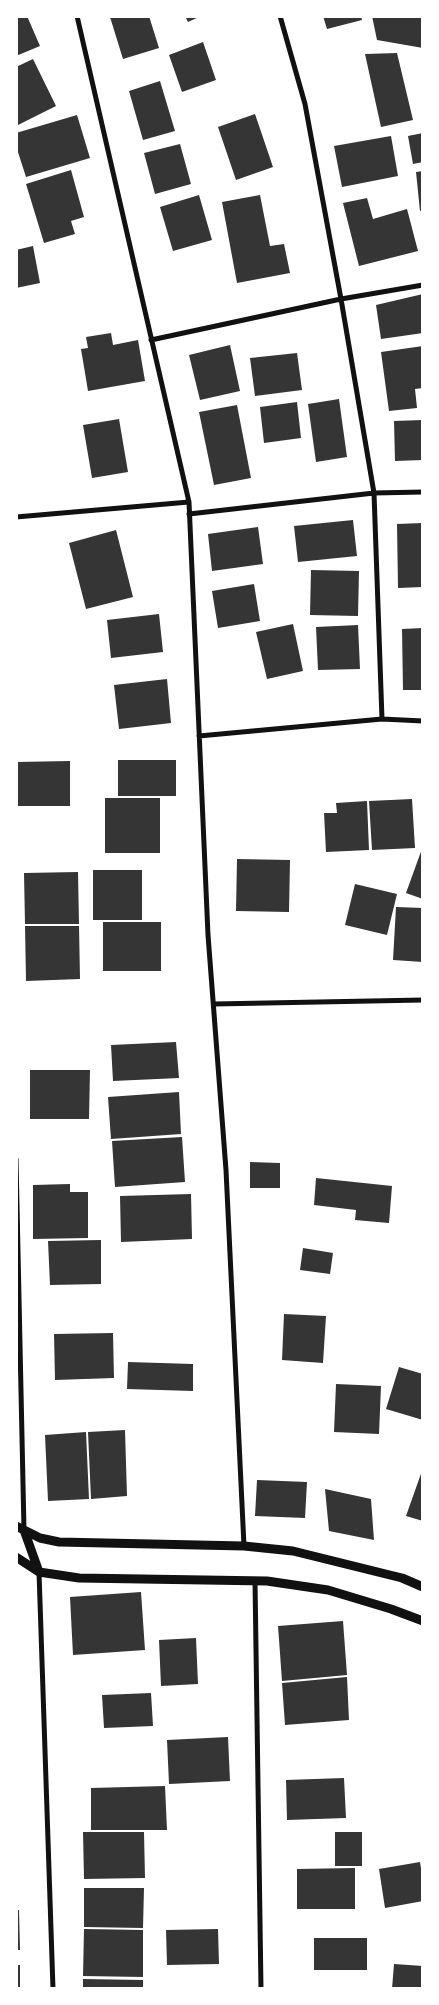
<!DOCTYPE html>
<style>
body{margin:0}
#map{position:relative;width:439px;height:2005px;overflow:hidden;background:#fff;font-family:"DejaVu Sans",sans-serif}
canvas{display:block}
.frame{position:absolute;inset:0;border:18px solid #fff;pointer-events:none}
</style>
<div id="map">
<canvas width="439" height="2005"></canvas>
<div class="frame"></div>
</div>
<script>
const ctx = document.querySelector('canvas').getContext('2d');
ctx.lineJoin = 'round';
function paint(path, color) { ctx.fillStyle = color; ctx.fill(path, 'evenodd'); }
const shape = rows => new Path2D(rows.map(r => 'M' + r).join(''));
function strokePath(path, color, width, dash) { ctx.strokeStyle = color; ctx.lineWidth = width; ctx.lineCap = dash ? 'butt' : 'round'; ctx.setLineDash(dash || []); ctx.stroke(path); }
const building = shape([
 [16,16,27,16,40,46,16,56],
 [112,16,149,16,159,48,123,59,110,17],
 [185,16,201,16,188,22],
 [323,16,361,16,362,20,327,29],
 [372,16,423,16,423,48,377,40],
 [203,42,216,80,182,92,169,55],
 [397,53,413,120,381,127,365,54],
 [33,59,56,106,16,126,16,67],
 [160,81,175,131,143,140,129,91],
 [255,114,273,167,236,180,218,127],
 [77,115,90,158,26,177,16,146,16,133],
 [423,133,423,162,413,164,408,136],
 [391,136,398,176,342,187,334,146],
 [180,144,191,184,155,194,144,153],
 [71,170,84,217,71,221,75,234,44,243,26,184],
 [423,171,423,210,420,211,416,172],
 [199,195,212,240,173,251,160,207],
 [260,195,270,246,284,244,290,273,237,283,222,202],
 [367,198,373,219,407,209,418,251,359,266,343,203],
 [33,246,40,283,16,288,16,250],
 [423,294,423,333,381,339,376,305],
 [111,333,113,345,138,340,145,381,88,391,81,349,88,348,86,337],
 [230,345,240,391,200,400,189,355],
 [423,346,423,388,415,389,417,408,389,411,381,352],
 [297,353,302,390,255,396,250,358],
 [339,399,347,457,316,462,308,404],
 [297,402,301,438,264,443,260,407],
 [237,405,251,478,214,485,199,412],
 [119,419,128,472,92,478,83,425],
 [423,420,423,460,395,461,394,421],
 [353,520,357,556,298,562,294,526],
 [423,523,423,587,398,588,397,524],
 [258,527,263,564,212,571,208,534],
 [116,530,133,597,86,609,69,543],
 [311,570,359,571,358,616,310,615],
 [254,584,260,621,218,628,212,591],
 [159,614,163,652,111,658,107,620],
 [293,624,303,671,267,679,256,632],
 [358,625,360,669,318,670,316,627],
 [423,628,423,690,403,690,402,629],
 [167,679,171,723,119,729,114,685],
 [118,760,176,760,176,796,118,796],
 [70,761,70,806,16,806,16,762],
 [105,798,160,798,160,853,105,853],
 [412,799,415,848,372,850,369,801],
 [367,801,369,850,326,852,324,813,337,813,336,803],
 [423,846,423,899,406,893],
 [237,859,290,860,289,912,236,911],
 [93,870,142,870,142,920,93,920],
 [78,872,79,924,25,924,24,873],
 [355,884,397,894,387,935,345,925],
 [396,907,423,908,423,962,393,960],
 [103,922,161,922,161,971,103,971],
 [25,926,79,926,80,979,26,981],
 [176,1042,179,1078,113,1081,111,1045],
 [30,1070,90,1070,89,1119,30,1119],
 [179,1092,181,1134,111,1139,108,1097],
 [182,1137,185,1182,115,1187,112,1141],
 [250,1162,280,1163,280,1188,250,1188],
 [316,1178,392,1186,389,1223,355,1220,356,1210,314,1205],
 [70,1184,70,1192,88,1192,88,1238,33,1239,33,1185],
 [191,1194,192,1239,121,1242,120,1196],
 [101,1240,101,1284,50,1285,48,1241],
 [303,1248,333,1253,330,1274,300,1270],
 [284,1314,326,1316,323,1363,282,1360],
 [113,1333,114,1378,55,1380,54,1334],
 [128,1362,193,1364,193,1391,127,1389],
 [399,1367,423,1374,423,1420,386,1409],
 [336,1384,381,1386,379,1434,334,1432],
 [125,1430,127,1496,91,1499,88,1432],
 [86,1432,89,1499,48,1501,45,1435],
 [423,1468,423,1521,406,1516],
 [257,1480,307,1482,305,1518,255,1516],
 [325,1489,371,1499,374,1540,329,1531],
 [141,1592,145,1650,73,1655,70,1597],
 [343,1621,347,1675,282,1681,278,1626],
 [196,1638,198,1684,161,1686,159,1640],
 [347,1677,349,1720,285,1725,282,1683],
 [151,1693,153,1726,104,1728,102,1695],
 [228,1737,230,1781,169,1784,167,1740],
 [344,1778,346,1818,287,1820,286,1780],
 [165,1786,167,1830,91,1830,91,1788],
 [83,1832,144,1832,145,1878,84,1879],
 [335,1832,362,1832,362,1866,335,1866],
 [420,1862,423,1881,423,1901,385,1908,379,1869],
 [355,1868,355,1909,297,1909,297,1869],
 [84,1888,144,1888,143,1928,84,1927],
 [16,1910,19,1910,20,1950,16,1950],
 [84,1929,143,1930,143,1977,83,1976],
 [218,1929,219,1964,167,1965,166,1930],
 [314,1938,367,1938,367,1970,314,1970],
 [394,1964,423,1966,423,1989,392,1989],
 [16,1965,20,1965,20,1989,16,1989],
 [83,1979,143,1980,143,1989,83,1989]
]);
const minor = shape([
 [77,16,189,502,208,935,226,1170,244,1546],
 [280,16,305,104,341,299,374,493,382,719],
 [151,340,341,299,423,285],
 [189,514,374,493,423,492],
 [16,517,189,502],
 [199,736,382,719,423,721],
 [214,1004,423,1000],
 [16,1159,24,1530],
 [39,1572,53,1989],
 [255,1581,261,1989]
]);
const tertiary = shape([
 [16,1526,40,1538,59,1542,244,1546,293,1551,402,1578,423,1587],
 [24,1530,39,1572],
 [16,1557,39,1572,79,1578,267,1581,328,1590,391,1609,423,1621]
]);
paint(building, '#353535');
strokePath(minor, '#111', 5);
strokePath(tertiary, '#111', 9);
</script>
